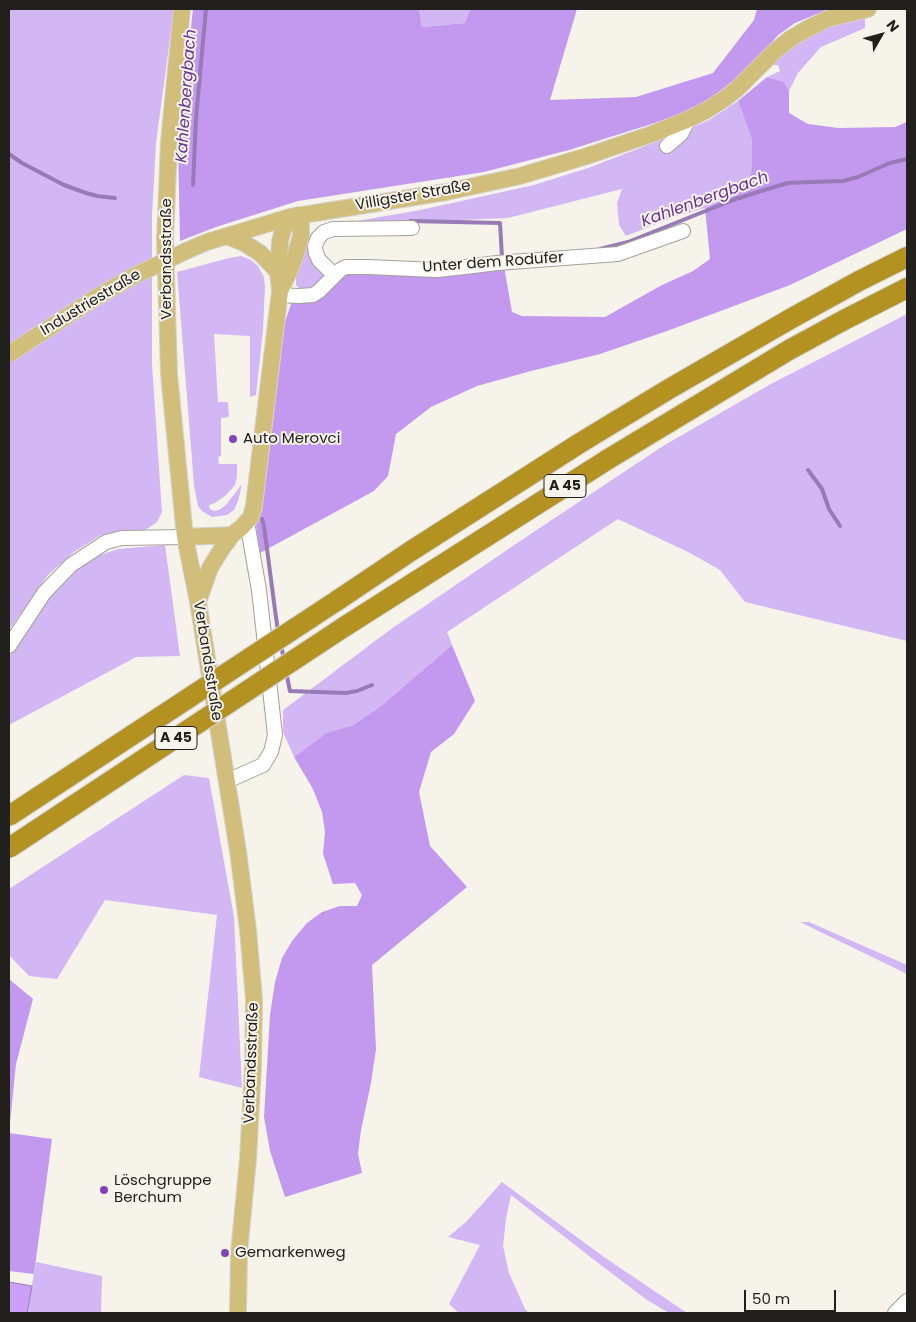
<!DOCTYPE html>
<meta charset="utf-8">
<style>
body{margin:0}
#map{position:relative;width:916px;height:1322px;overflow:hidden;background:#f6f3eb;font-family:Poppins,sans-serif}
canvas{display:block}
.frame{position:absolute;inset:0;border:10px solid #21201d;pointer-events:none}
.north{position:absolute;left:856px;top:10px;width:50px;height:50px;-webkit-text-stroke:4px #f6f3eb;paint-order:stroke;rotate:52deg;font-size:14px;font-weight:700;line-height:20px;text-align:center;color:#21201d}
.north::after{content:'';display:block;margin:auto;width:18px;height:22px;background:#21201d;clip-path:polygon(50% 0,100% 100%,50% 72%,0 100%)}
.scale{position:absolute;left:744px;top:1290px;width:92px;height:22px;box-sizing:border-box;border:2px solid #21201d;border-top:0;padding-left:6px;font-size:15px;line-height:18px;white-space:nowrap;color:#21201d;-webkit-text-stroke:4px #f6f3eb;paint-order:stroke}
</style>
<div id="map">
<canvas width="916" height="1322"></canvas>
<div class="frame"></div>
<div class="north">N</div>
<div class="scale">50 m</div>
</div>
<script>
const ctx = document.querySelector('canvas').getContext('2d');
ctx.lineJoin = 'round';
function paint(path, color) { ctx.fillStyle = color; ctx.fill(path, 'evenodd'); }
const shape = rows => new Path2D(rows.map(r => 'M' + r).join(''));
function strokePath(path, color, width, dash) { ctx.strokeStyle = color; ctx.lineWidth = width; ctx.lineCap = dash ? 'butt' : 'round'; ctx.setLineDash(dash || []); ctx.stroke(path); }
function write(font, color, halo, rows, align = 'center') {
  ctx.font = font + ' Poppins,sans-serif'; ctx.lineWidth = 4; ctx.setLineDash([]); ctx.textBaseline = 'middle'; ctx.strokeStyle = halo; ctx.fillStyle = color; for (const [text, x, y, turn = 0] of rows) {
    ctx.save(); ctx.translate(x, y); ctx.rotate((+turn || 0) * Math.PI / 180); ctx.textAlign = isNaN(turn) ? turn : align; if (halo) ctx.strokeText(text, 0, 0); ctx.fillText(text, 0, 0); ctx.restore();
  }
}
const green = shape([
 [9,9,174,9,156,143,152,216,152,364,162,512,157,522,144,531,125,530,101,535,74,552,48,575,9,630],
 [419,9,470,9,465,23,422,27],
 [865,16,865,28,821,47,798,73,789,91,784,82,767,77,780,71,778,65,771,65,810,32],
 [738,101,752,140,752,169,749,179,733,192,705,208,677,216,626,236,619,225,617,203,622,189,508,218,367,224,319,230,323,273,324,277,315,289,300,289,296,285,296,277,305,245,310,235,323,227,420,210,534,185,588,168,679,133,709,120],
 [241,256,251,260,258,266,264,277,265,286,263,330,256,395,250,397,250,336,214,334,218,402,228,402,229,417,221,418,221,456,218,457,219,464,237,464,237,476,235,485,226,495,215,503,209,505,210,509,214,511,219,510,226,505,242,484,238,501,234,510,227,515,212,517,202,511,198,506,194,485,177,272,229,258],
 [907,314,907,641,745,602,720,570,688,552,618,519,447,632,452,645,381,706,353,725,326,733,294,757,283,732,283,710,391,629,532,533,663,446,769,385],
 [165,545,180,656,136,657,9,725,9,657,54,591,77,570,97,556,118,549],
 [184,775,209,778,234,917,242,1088,199,1077,217,915,105,900,57,979,29,976,9,955,9,889],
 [800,922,809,922,907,965,907,974],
 [502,1182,604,1257,687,1313,669,1313,647,1300,593,1259,511,1195,506,1219,503,1246,509,1273,525,1309,529,1313,459,1313,449,1304,480,1245,448,1237,466,1222],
 [36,1262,102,1276,101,1313,27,1313]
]);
const forest = shape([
 [193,9,419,9,422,27,465,23,470,9,577,9,550,100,636,97,713,73,754,20,757,9,829,9,795,23,778,35,744,76,709,100,687,111,664,120,569,150,484,172,298,201,216,227,180,241,178,146],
 [767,77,784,82,789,91,789,113,808,124,838,128,895,127,907,122,907,229,790,285,667,331,600,354,531,371,477,386,431,407,396,434,388,476,374,491,260,553,256,525,262,511,285,322,291,304,340,273,504,266,512,312,522,316,605,317,662,285,693,271,710,259,705,208,719,201,742,185,749,179,752,169,752,140,738,101],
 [452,645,475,701,454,734,431,752,419,792,430,846,467,887,372,965,376,1049,371,1083,361,1130,358,1154,362,1173,285,1197,270,1151,264,1117,270,1015,275,982,282,958,292,941,307,923,322,912,340,906,357,906,362,895,355,883,333,884,323,854,325,832,322,812,313,789,294,757,326,733,353,725,381,706],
 [9,979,33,999,16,1064,9,1133,52,1139,34,1274,9,1271]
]);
const water = shape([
 [9,1282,32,1286,27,1313,9,1313,9,1282]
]);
const stream = shape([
 [9,154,22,163,64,185,86,193,97,196,115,198],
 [193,185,196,118,206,9],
 [410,221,500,223,502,257,505,257],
 [600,249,628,242,733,200,761,191,788,183,810,182,843,181,858,177,890,163,907,159],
 [808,470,822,489,829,509,840,526],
 [262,519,264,526,275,610,278,631],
 [281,645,284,660],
 [286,672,290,691,346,693,357,691,372,685]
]);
const minor = shape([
 [667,146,681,134,689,119],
 [334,275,319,260,316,253,315,246,318,238,324,232,333,229,412,228],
 [279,295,298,296,313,295,319,291,340,270,346,267,368,267,437,270,465,267,497,263,618,254,683,231],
 [9,646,44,593,71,565,106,542,122,538,185,537],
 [227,781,263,765,271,752,275,735,259,590,247,522],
 [895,1313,907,1301]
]);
const major = shape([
 [182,9,169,142,165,240,169,374,185,537,198,602,238,851,248,930,254,999,253,1066,248,1159,239,1253,238,1313],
 [227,236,244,243,260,253,278,272],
 [186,251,207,242,290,217,446,192,520,176,587,156,652,134,689,119,707,110,724,99,737,89,774,52,790,39,807,29,827,19,868,9],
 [280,291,289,272,296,254,301,235,301,225,298,215],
 [185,537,232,535,242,527,251,517,254,505,280,291,278,272,280,241,283,230,290,217],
 [198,602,210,568,221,550,232,535]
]);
const highway = shape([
 [338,600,411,551,580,443,669,389,792,318,859,281,907,257],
 [344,627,610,458,789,350,844,320,907,288]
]);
const majorBridge = shape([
 [9,354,92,300,130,278,186,251]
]);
const highwayBridge = shape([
 [9,816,338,600],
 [9,848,344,627]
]);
const markers = [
 [233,439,5,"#8243b8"],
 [104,1190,5,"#8243b8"],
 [225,1253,5,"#8243b8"]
];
const shields = [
 [565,486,42],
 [176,738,42]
];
const shieldNames = [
 ["A 45",565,486],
 ["A 45",176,738]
];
const streetNames = [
 ["Villigster Straße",413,196,-10],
 ["Verbandsstraße",167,259,-90],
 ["Unter dem Rodufer",493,263,-4],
 ["Industriestraße",91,303,-31],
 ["Verbandsstraße",207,661,81],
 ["Verbandsstraße",252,1063,-88]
];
const poiNames = [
 ["Auto Merovci",243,439],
 ["Löschgruppe",114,1181],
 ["Berchum",114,1198],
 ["Gemarkenweg",235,1253]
];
const waterNames = [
 ["Kahlenbergbach",187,96,-86],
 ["Kahlenbergbach",705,200,-20]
];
paint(green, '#d3b6f4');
paint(forest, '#c299ef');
paint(water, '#cba1f7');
strokePath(water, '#987ab6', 1);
strokePath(stream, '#987ab6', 4);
strokePath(minor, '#a3a199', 16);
strokePath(major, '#d3d2d2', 18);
strokePath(highway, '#d3d2d2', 22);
strokePath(minor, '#fff', 14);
strokePath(major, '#d1be7a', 16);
strokePath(highway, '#b39222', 20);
strokePath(majorBridge, '#d3d2d2', 18, []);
strokePath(highwayBridge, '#d3d2d2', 22, []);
strokePath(majorBridge, '#d1be7a', 16);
strokePath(highwayBridge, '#b39222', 20);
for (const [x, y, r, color] of markers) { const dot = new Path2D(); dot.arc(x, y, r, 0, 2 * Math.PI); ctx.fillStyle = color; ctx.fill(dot); strokePath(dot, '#f6f3eb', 2); }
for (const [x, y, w] of shields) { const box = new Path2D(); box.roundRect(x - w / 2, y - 11.5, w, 23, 4); ctx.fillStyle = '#f6f3eb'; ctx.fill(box); strokePath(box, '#21201d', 1); }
write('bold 14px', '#21201d', null, shieldNames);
write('15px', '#21201d', '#f6f3eb', streetNames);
write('15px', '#21201d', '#f6f3eb', poiNames, 'left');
write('italic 16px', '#673194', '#f6f3eb', waterNames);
</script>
